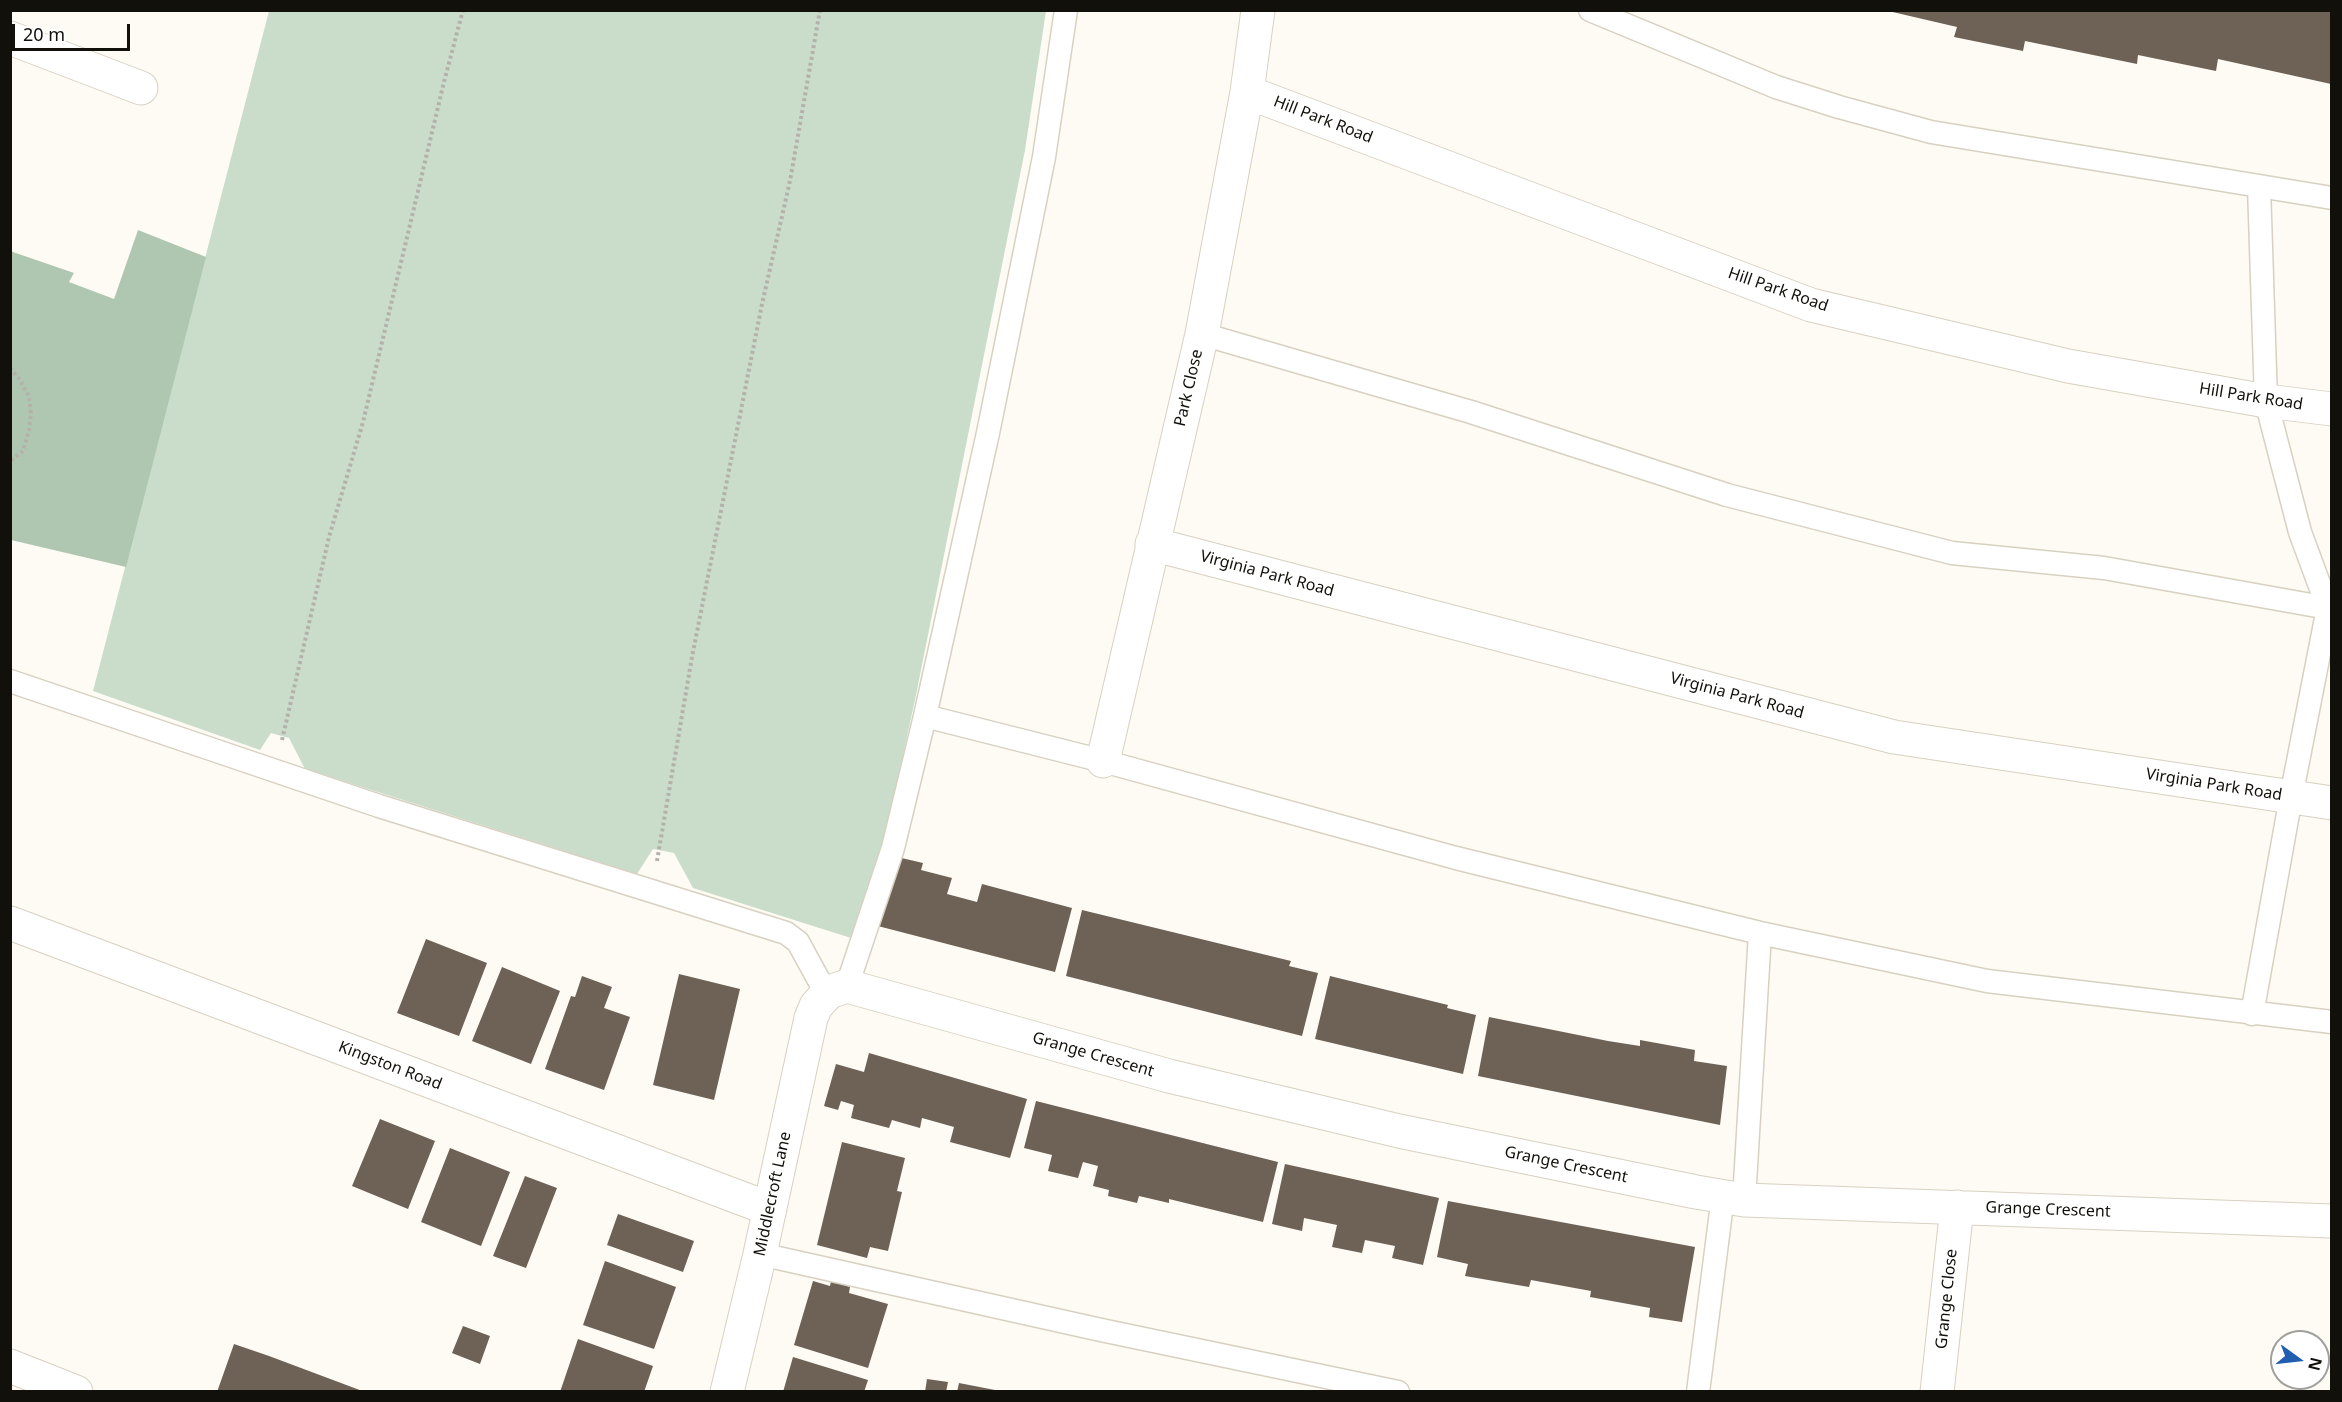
<!DOCTYPE html>
<style>
body{margin:0}
#map{position:relative;width:2342px;height:1402px;overflow:hidden;background:#fefbf5;font-family:"Noto Sans",sans-serif}
canvas{display:block}
.frame{position:absolute;inset:0;border:12px solid #12100b;pointer-events:none}
.north{position:absolute;left:2270px;top:1330px;width:60px;height:60px;box-sizing:border-box;background:#fff;border:2px solid #a09f9d;border-radius:50%;rotate:105deg;font-size:16px;font-weight:700;line-height:24px;text-align:center;color:#12100b}
.north::after{content:'';display:block;margin:auto;width:21px;height:27px;background:#215eb0;clip-path:polygon(50% 0,100% 100%,50% 72%,0 100%)}
.scale{position:absolute;left:12px;top:24px;width:118px;height:27px;box-sizing:border-box;border:3px solid #12100b;border-top:0;padding-left:8px;font-size:18px;line-height:21px;white-space:nowrap;color:#12100b;-webkit-text-stroke:4px #fff;paint-order:stroke}
</style>
<div id="map">
<canvas width="2342" height="1402"></canvas>
<div class="frame"></div>
<div class="north">N</div>
<div class="scale">20 m</div>
</div>
<script>
const ctx = document.querySelector('canvas').getContext('2d');
ctx.lineJoin = 'round';
function paint(path, color) { ctx.fillStyle = color; ctx.fill(path, 'evenodd'); }
const shape = rows => new Path2D(rows.map(r => 'M' + r).join(''));
function strokePath(path, color, width, dash) { ctx.strokeStyle = color; ctx.lineWidth = width; ctx.lineCap = dash ? 'butt' : 'round'; ctx.setLineDash(dash || []); ctx.stroke(path); }
function write(font, color, halo, rows, align = 'center') {
  ctx.font = font + ' "Noto Sans",sans-serif'; ctx.lineWidth = 5; ctx.setLineDash([]); ctx.textBaseline = 'middle'; ctx.strokeStyle = halo; ctx.fillStyle = color; for (const [text, x, y, turn = 0] of rows) {
    ctx.save(); ctx.translate(x, y); ctx.rotate((+turn || 0) * Math.PI / 180); ctx.textAlign = isNaN(turn) ? turn : align; if (halo) ctx.strokeText(text, 0, 0); ctx.fillText(text, 0, 0); ctx.restore();
  }
}
const green = shape([
 [269,11,1046,11,1025,150,915,700,885,837,851,938,693,888,674,853,653,849,637,874,305,769,289,738,271,733,260,750,93,691]
]);
const forest = shape([
 [138,230,206,257,126,567,11,540,10,251,74,273,69,282,114,299]
]);
const building = shape([
 [1884,10,2331,10,2331,84,2218,59,2216,71,2138,55,2137,64,2025,41,2023,51,1954,37,1957,27],
 [893,856,923,863,921,870,952,878,947,894,977,902,982,884,1072,908,1055,972,874,925],
 [1082,910,1291,961,1289,966,1318,973,1302,1036,1066,976],
 [426,939,487,963,459,1036,397,1013],
 [502,967,560,991,531,1064,472,1041],
 [679,974,740,989,714,1100,653,1085],
 [582,976,612,987,604,1008,630,1017,604,1090,545,1069,571,996,575,997],
 [1330,976,1448,1005,1447,1008,1476,1015,1463,1074,1315,1039],
 [1489,1017,1608,1041,1640,1046,1640,1040,1695,1050,1694,1061,1727,1066,1720,1125,1478,1076],
 [869,1053,1027,1099,1010,1158,950,1142,954,1127,922,1118,920,1128,892,1120,889,1128,851,1118,854,1105,841,1101,838,1110,824,1106,836,1064,864,1072],
 [1036,1101,1278,1162,1263,1222,1169,1199,1169,1203,1139,1196,1137,1203,1108,1196,1109,1190,1093,1186,1098,1166,1083,1162,1078,1178,1048,1171,1052,1155,1024,1148],
 [380,1119,435,1141,408,1209,352,1186],
 [842,1142,905,1158,897,1191,902,1192,888,1251,870,1247,867,1258,817,1245],
 [450,1148,510,1172,481,1246,421,1222],
 [1285,1164,1439,1198,1423,1265,1392,1258,1395,1246,1365,1240,1362,1253,1332,1247,1337,1225,1304,1218,1302,1231,1272,1224],
 [525,1176,557,1188,526,1268,493,1256],
 [1448,1201,1695,1247,1682,1322,1649,1317,1650,1308,1590,1297,1591,1291,1531,1280,1529,1287,1465,1276,1468,1264,1437,1257],
 [618,1214,694,1241,683,1272,607,1245],
 [605,1261,676,1287,654,1349,583,1325],
 [813,1281,830,1286,831,1281,850,1287,849,1293,888,1304,868,1368,794,1345],
 [463,1326,490,1336,480,1364,452,1353],
 [578,1339,653,1366,644,1392,560,1392],
 [234,1344,269,1356,365,1392,217,1392],
 [793,1357,868,1380,864,1392,783,1392],
 [927,1379,948,1382,946,1392,925,1392],
 [959,1383,995,1390,995,1392,957,1392]
]);
const path = shape([
 [10,368,20,380,29,397,31,413,29,430,23,451,10,461],
 [282,740,329,537,363,422,444,82,463,10],
 [657,861,692,657,762,304,790,181,820,10]
]);
const service = shape([
 [1590,10,1776,87,1839,107,1931,132,2332,198],
 [1202,334,1471,412,1727,495,1952,553,2104,568,2328,608],
 [10,681,379,806,786,933,798,942,821,984,829,992],
 [925,716,1103,761,1456,858,1760,933,1987,981,2332,1022],
 [847,986,893,848,925,716,988,433,1044,157,1066,10],
 [2252,1014,2291,797,2328,608,2300,532,2266,401,2259,186],
 [1744,1200,1760,933],
 [760,1254,1101,1330,1398,1392],
 [1698,1392,1723,1196]
]);
const minor = shape([
 [10,38,141,88],
 [1247,92,1811,305,2068,366,2266,401,2332,409],
 [1152,544,1894,737,2332,803],
 [1103,761,1202,334,1247,92,1258,10],
 [10,923,770,1209],
 [10,1366,76,1392],
 [727,1392,760,1254,811,1018,816,1006,829,992,847,986,1169,1076,1399,1131,1696,1192,1744,1200,2332,1221],
 [1937,1392,1957,1207]
]);
const streetNames = [
 ["Hill Park Road",1323,120,21],
 ["Hill Park Road",1778,290,19],
 ["Park Close",1189,388,-77],
 ["Hill Park Road",2251,397,9],
 ["Virginia Park Road",1267,574,15],
 ["Virginia Park Road",1737,696,15],
 ["Virginia Park Road",2214,785,9],
 ["Grange Crescent",1093,1055,16],
 ["Kingston Road",390,1066,21],
 ["Grange Crescent",1566,1165,12],
 ["Middlecroft Lane",773,1194,-78],
 ["Grange Crescent",2048,1210,2],
 ["Grange Close",1947,1299,-84]
];
paint(green, '#c9ddca');
paint(forest, '#afc7b0');
paint(building, '#6e6257');
strokePath(service, '#d8d1c1', 25);
strokePath(minor, '#d8d1c1', 35);
strokePath(path, '#b4b1ab', 4, [3, 3]);
strokePath(service, '#fff', 22);
strokePath(minor, '#fff', 33);
write('16px', '#12100b', '#fff', streetNames);
</script>
